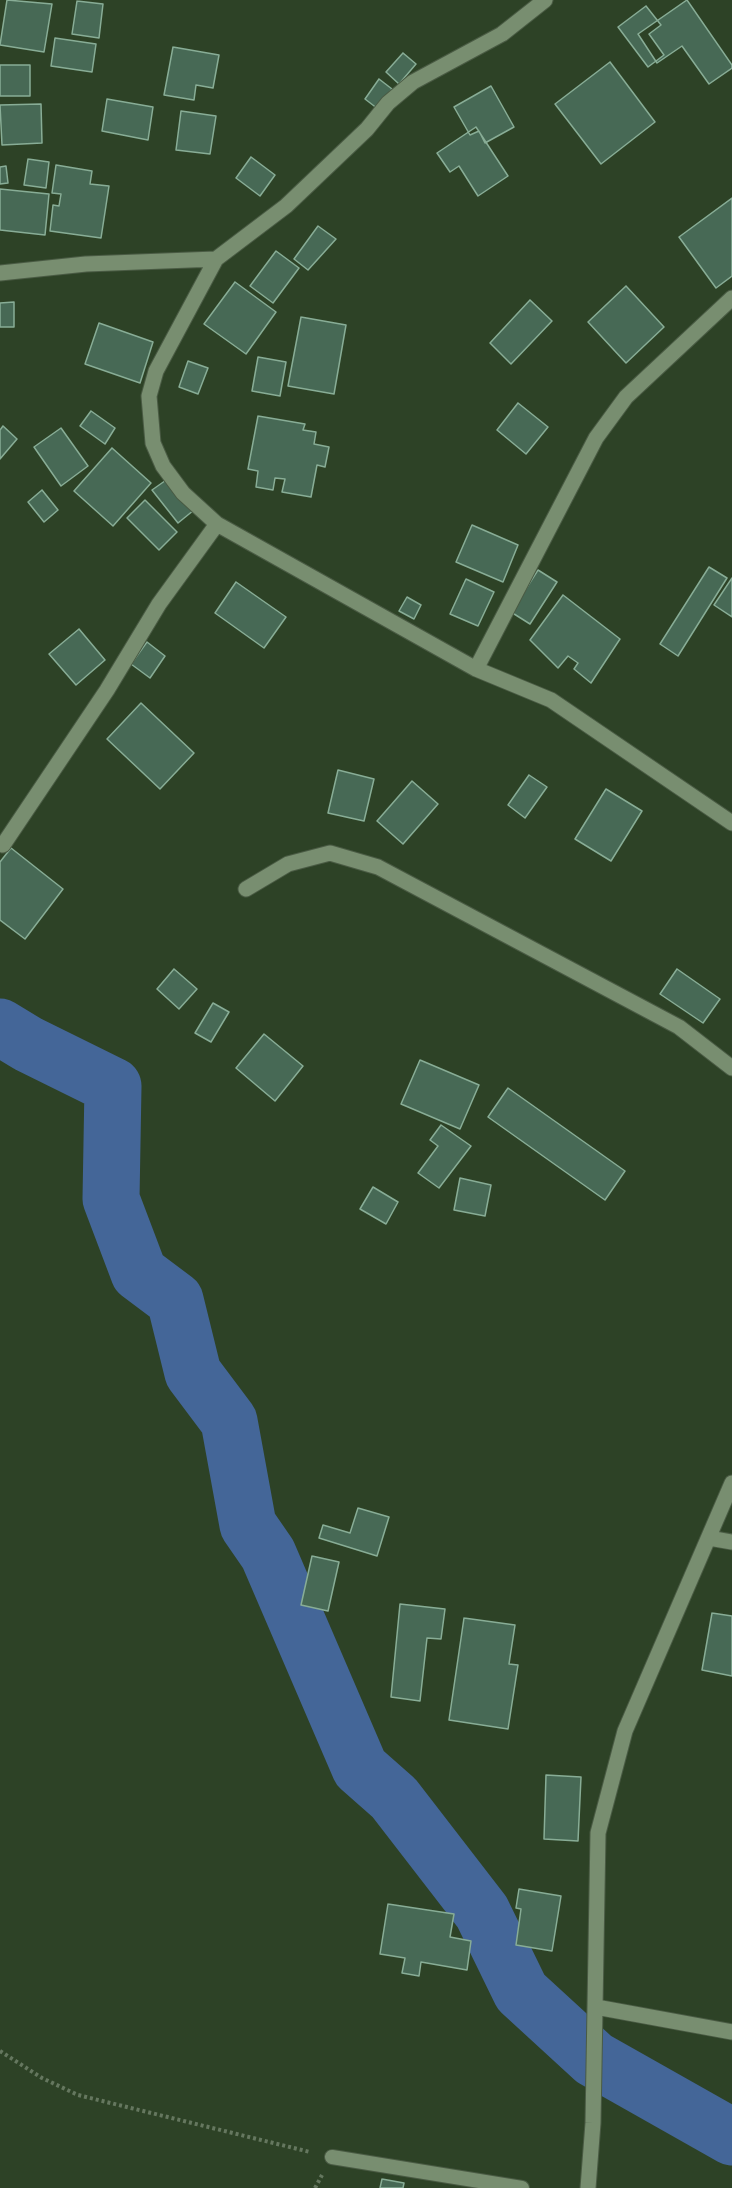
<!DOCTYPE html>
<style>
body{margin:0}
canvas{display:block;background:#2d4226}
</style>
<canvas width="732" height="2188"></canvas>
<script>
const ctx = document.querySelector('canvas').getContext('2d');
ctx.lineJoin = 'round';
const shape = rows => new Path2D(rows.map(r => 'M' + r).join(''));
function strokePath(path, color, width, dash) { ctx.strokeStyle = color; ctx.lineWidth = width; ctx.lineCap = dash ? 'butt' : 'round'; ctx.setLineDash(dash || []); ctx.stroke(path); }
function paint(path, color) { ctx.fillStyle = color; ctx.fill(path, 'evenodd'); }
const river = shape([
 [0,1027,28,1044,113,1086,111,1199,139,1273,175,1300,193,1373,229,1421,248,1525,268,1554,360,1768,394,1798,482,1912,521,1992,594,2059,732,2137]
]);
const building = shape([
 [7,0,52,4,44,52,0,45,7,0],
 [687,0,732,65,732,68,709,84,682,46,657,63,638,34,687,0],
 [77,1,103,4,99,38,72,34,77,1],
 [646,6,661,25,649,34,664,55,648,67,618,27,646,6],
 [55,38,96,44,92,72,51,66,55,38],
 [173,47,219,55,213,88,196,85,194,100,164,95,173,47],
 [403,53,416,64,399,84,386,72,403,53],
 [610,62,655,122,601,164,555,104,610,62],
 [0,65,30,65,30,96,0,96,0,65],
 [379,79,392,89,378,109,365,99,379,79],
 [491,86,514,127,485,143,479,131,470,135,454,107,491,86],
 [107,99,153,107,148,140,102,131,107,99],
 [41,104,42,143,2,145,0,105,41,104],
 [181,111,216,116,210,154,176,150,181,111],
 [476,127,508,176,478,196,459,166,450,172,437,153,476,127],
 [251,157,275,175,260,196,236,178,251,157],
 [28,159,49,162,46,188,24,185,28,159],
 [56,165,92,171,90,184,109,186,101,238,50,231,53,205,59,206,61,194,52,193,56,165],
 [6,166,8,183,0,184,0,167,6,166],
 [0,189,49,194,45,235,0,230,0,189],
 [732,198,732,276,716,288,679,237,732,198],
 [318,226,336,239,308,270,294,259,318,226],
 [276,251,299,268,273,303,250,286,276,251],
 [235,282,276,312,246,354,204,324,235,282],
 [626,286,664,327,626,363,588,322,626,286],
 [530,300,552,321,511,364,490,343,530,300],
 [14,302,14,327,0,327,0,303,14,302],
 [301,317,346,325,334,394,288,386,301,317],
 [99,323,153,342,140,383,85,364,99,323],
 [258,357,286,362,280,396,252,391,258,357],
 [188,361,208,368,198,394,179,387,188,361],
 [518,403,548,427,526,454,497,430,518,403],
 [91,411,115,428,105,444,80,426,91,411],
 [258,416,305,424,303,430,316,432,314,444,329,447,325,467,317,465,311,497,282,492,285,479,275,478,273,490,256,487,258,471,248,469,258,416],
 [3,426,17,439,0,459,0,430,3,426],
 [61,428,88,466,61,486,34,447,61,428],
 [112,448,151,483,113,526,74,491,112,448],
 [169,478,194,510,178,523,152,490,169,478],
 [42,490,58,510,44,522,28,502,42,490],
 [145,500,177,532,159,550,127,518,145,500],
 [472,525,518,545,503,582,456,562,472,525],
 [709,567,727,578,678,656,660,644,709,567],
 [538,570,557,582,530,624,511,612,538,570],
 [732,578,732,617,714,605,732,578],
 [466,579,494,592,478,626,450,614,466,579],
 [236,582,286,617,264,648,215,613,236,582],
 [563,595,620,639,591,683,574,669,578,663,568,656,558,668,530,640,563,595],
 [407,597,421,605,414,619,399,611,407,597],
 [79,629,105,660,76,685,49,654,79,629],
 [147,642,165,656,150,678,131,664,147,642],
 [141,703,194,753,160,789,107,739,141,703],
 [338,770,374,779,364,821,328,813,338,770],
 [529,775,547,787,525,818,508,805,529,775],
 [412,781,438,804,403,844,377,821,412,781],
 [606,789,642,811,611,861,575,839,606,789],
 [11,848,63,889,25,939,0,920,0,862,11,848],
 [174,969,197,989,179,1009,157,989,174,969],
 [677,969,720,999,703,1023,660,994,677,969],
 [213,1003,229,1012,211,1042,195,1033,213,1003],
 [264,1034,303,1066,275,1101,236,1068,264,1034],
 [420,1060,479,1085,460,1129,401,1104,420,1060],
 [508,1088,625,1171,605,1200,488,1117,508,1088],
 [441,1125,471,1146,439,1188,418,1173,438,1146,430,1140,441,1125],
 [460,1178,491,1185,485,1216,454,1210,460,1178],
 [373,1187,398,1202,386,1224,360,1209,373,1187],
 [358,1508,389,1517,377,1556,319,1538,323,1525,350,1533,358,1508],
 [312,1556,339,1562,328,1611,301,1605,312,1556],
 [400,1604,445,1609,441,1639,427,1638,420,1701,391,1697,400,1604],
 [712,1613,732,1616,732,1676,702,1670,712,1613],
 [464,1618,515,1625,509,1664,518,1665,508,1729,449,1720,464,1618],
 [546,1775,581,1777,578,1841,544,1839,546,1775],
 [519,1889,561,1896,552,1951,516,1945,521,1909,516,1908,519,1889],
 [388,1904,454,1914,450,1937,471,1941,467,1970,421,1962,419,1976,402,1973,405,1958,380,1954,388,1904],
 [382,2179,404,2183,403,2188,380,2188,382,2179]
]);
const path = shape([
 [0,2051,42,2078,78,2095,310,2152],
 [315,2188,322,2175]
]);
const lane = shape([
 [332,2157,522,2188]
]);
const street = shape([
 [216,259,156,371,149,396,153,443,163,466,183,493,217,524,476,669],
 [0,273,86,264,216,259,286,206,367,129,388,103,413,82,502,34,545,0],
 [732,298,626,397,596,438,476,669,551,700,732,823],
 [3,845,107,690,159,604,217,524],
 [246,889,288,864,330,853,378,867,679,1027,732,1068],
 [709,1538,732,1542],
 [596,2007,732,2032],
 [588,2188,593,2123,598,1833,625,1731,732,1483]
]);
strokePath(river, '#446698', 57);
paint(building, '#476955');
strokePath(building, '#88ad96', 1.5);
strokePath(lane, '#4a5b44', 16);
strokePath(street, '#4a5b44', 17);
strokePath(path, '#65775f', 4, [3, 3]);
strokePath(lane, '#788e70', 14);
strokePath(street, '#788e70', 15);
</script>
